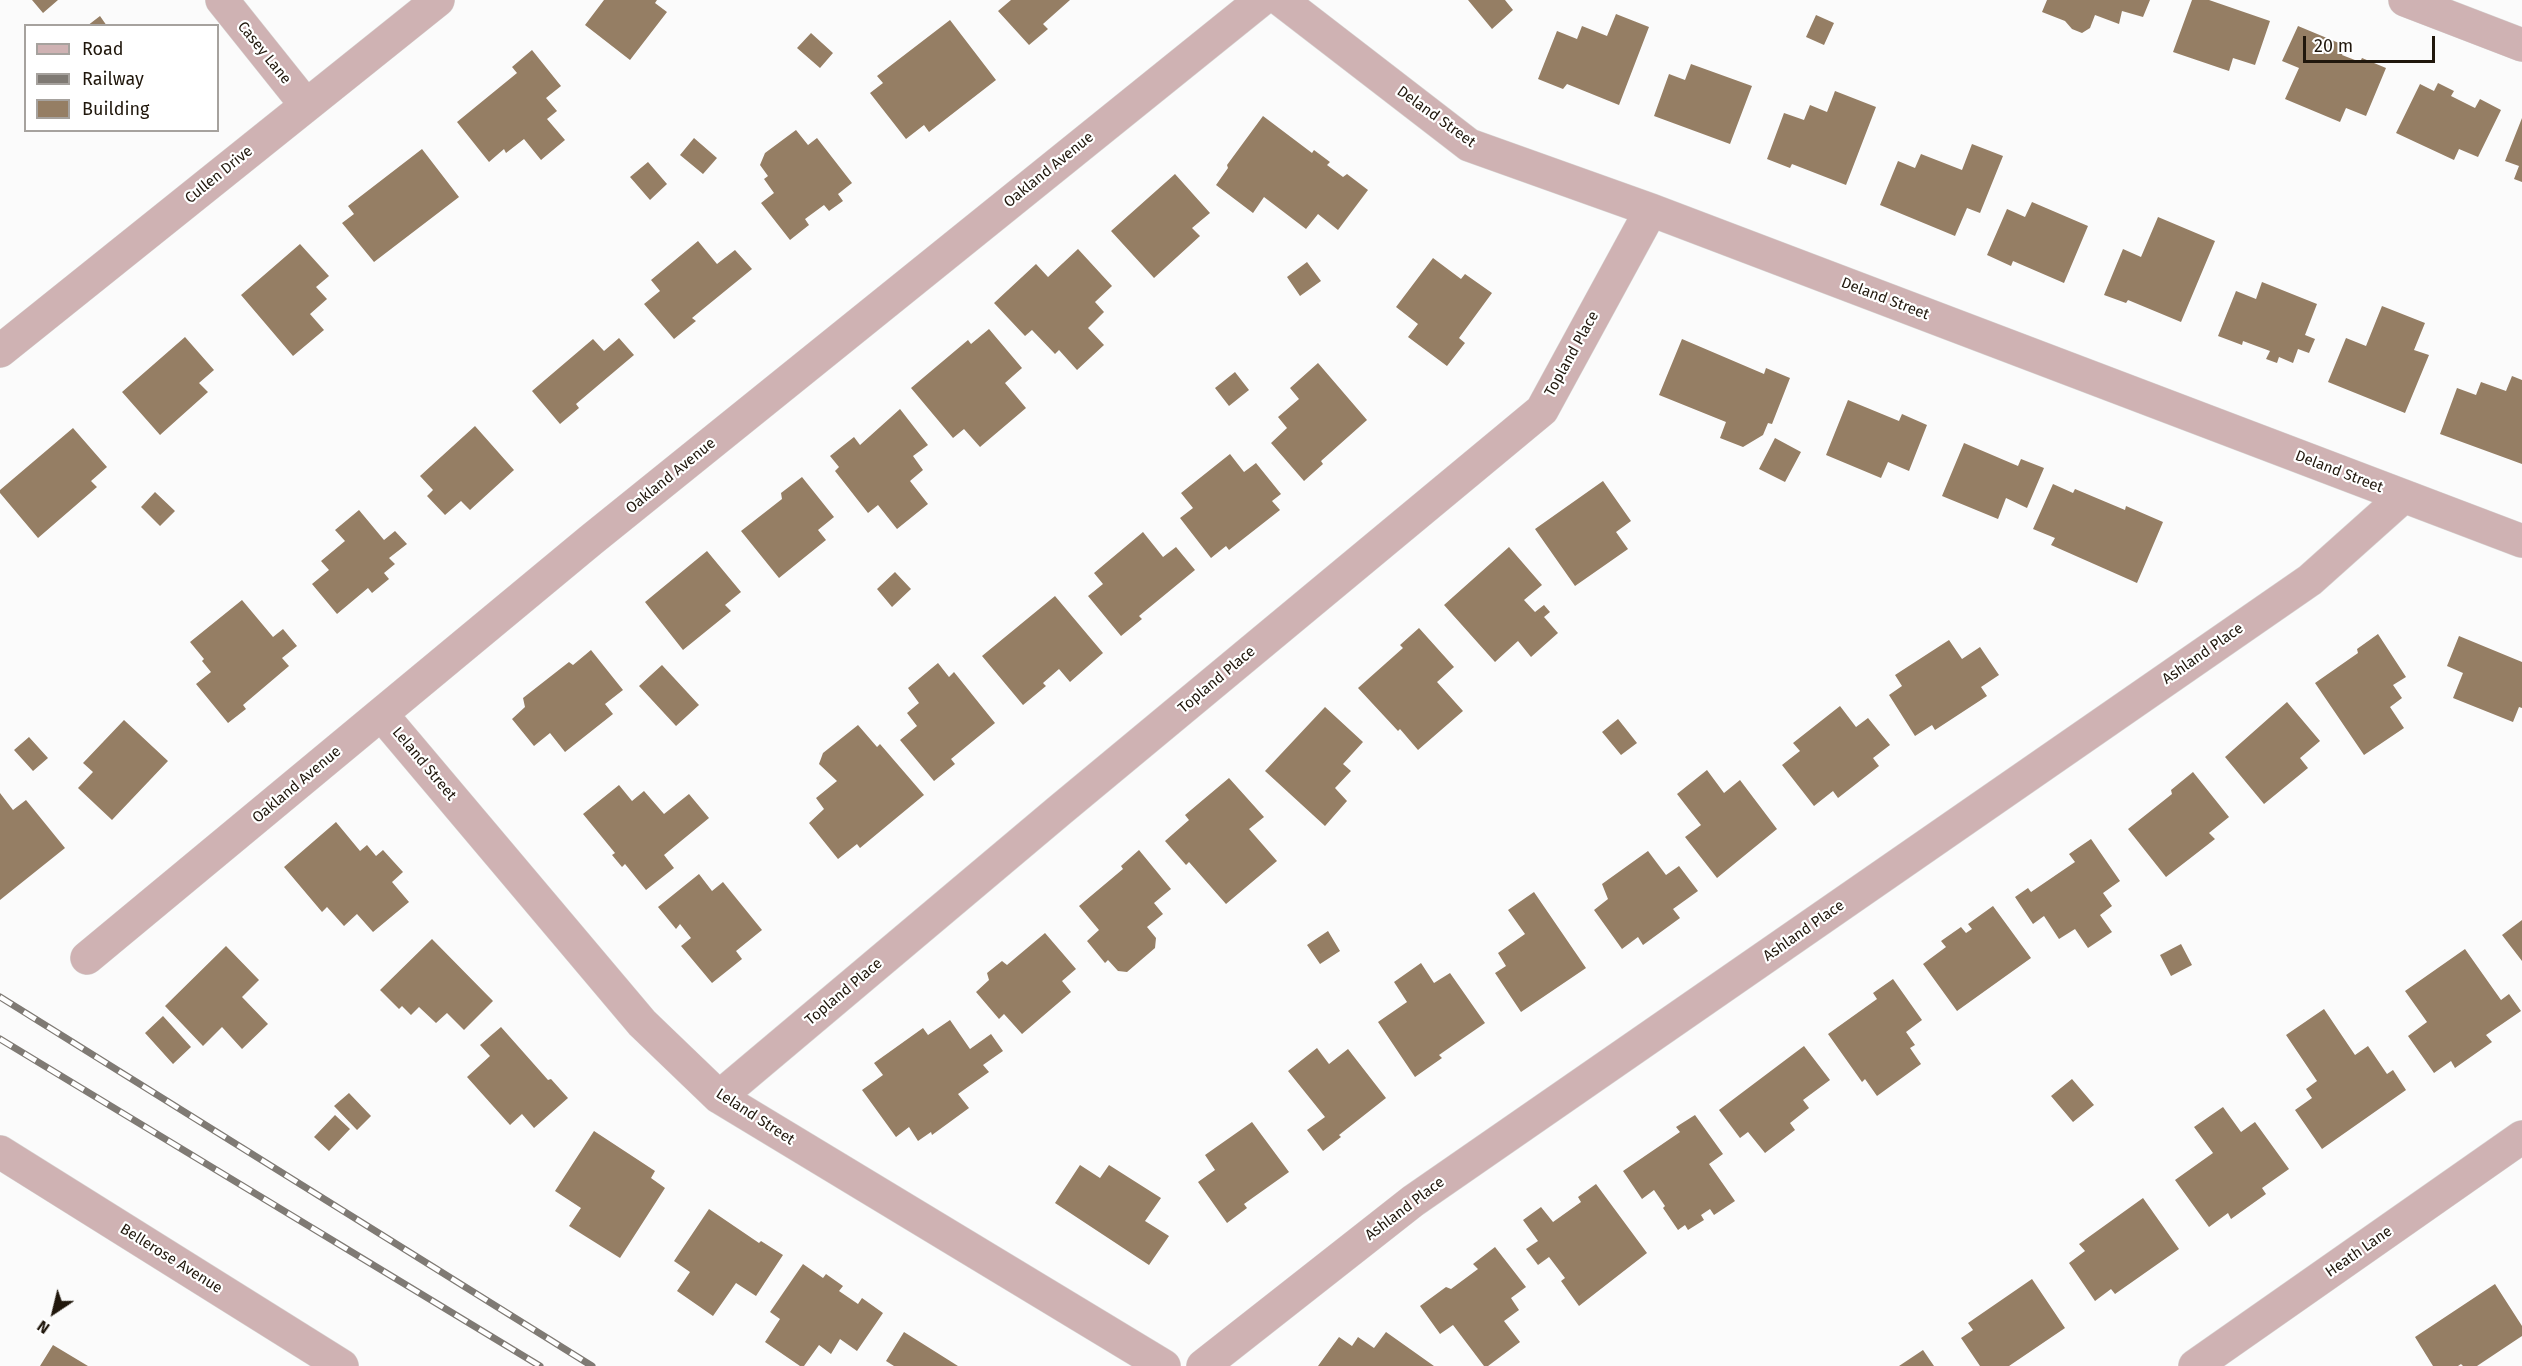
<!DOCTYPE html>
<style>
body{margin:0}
#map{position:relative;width:2522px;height:1366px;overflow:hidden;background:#fbfbfb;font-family:"Fira Sans",sans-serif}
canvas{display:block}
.legend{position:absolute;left:24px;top:24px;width:195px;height:108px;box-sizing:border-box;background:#fff;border:2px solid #a6a29e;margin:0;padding:8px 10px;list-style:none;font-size:18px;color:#20170c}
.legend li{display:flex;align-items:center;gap:12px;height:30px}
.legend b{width:30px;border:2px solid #a6a29e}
.north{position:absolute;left:24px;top:1282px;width:60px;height:60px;-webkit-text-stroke:4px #fff;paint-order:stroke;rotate:215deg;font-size:16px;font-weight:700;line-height:24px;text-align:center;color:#20170c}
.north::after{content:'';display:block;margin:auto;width:21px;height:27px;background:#20170c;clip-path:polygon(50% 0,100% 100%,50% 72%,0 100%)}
.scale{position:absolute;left:2303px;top:36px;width:132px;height:27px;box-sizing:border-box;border:3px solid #20170c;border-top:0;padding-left:8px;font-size:18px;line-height:21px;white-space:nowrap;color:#20170c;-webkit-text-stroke:4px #fff;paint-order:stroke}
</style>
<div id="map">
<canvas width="2522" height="1366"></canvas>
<ul class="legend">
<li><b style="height:8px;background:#cfb2b3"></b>Road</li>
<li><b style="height:8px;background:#7f7a74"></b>Railway</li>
<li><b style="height:16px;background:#957e64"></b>Building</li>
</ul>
<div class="north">N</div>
<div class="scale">20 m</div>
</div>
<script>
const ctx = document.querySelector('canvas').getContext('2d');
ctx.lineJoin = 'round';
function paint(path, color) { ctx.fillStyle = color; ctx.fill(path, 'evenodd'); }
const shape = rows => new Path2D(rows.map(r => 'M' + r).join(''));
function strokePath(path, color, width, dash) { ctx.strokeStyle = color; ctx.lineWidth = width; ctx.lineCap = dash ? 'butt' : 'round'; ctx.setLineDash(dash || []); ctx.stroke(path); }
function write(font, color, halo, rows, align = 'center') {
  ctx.font = font + ' "Fira Sans",sans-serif'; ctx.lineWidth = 4.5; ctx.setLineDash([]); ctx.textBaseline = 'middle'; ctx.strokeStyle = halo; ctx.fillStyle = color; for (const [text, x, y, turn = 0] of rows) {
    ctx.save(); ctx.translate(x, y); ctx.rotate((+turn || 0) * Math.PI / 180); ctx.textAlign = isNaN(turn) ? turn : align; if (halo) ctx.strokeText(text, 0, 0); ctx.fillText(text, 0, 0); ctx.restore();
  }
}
const building = shape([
 [32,0,58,0,43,13],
 [604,0,657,0,655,3,667,12,630,60,585,25],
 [1011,0,1070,0,1043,24,1048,29,1029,45,998,11],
 [1468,0,1505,0,1513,10,1492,29],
 [2047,0,2150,0,2143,17,2122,11,2119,24,2095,15,2090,28,2082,33,2072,29,2065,21,2042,12],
 [2192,0,2209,0,2270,21,2255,65,2233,58,2229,71,2173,52],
 [1616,14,1649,27,1619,105,1567,84,1563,89,1538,79,1557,31,1577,39,1582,26,1607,36],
 [1816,15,1834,23,1824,45,1806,37],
 [100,16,107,26,87,26],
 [950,20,996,80,929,132,924,125,906,139,870,93,883,83,877,76],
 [2298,26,2346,46,2342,55,2360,62,2362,58,2386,68,2366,116,2346,108,2340,122,2285,99,2299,68,2282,61],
 [811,33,833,53,820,68,797,48],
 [532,50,561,86,546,98,557,111,547,119,565,140,541,160,524,139,506,153,504,149,489,162,457,122,517,73,512,67],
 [1691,64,1752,86,1730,144,1654,116,1669,74,1685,80],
 [2438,83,2454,91,2451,96,2475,108,2480,99,2501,110,2478,157,2459,149,2454,160,2396,133,2420,84,2434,91],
 [1835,91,1876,107,1846,185,1792,164,1790,168,1767,159,1784,113,1804,120,1810,105,1827,112],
 [1263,116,1312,153,1314,150,1330,162,1327,165,1343,177,1347,174,1368,190,1338,230,1318,214,1306,229,1264,197,1253,213,1216,185,1228,168,1227,165],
 [2522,118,2522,182,2514,179,2519,166,2505,161],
 [796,130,808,145,817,138,852,183,838,194,843,201,829,211,824,205,805,219,809,225,790,240,761,203,774,193,764,179,768,176,760,165,765,153],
 [694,138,717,158,703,174,680,155],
 [1972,144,2003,156,1980,213,1967,208,1955,236,1880,205,1898,161,1915,168,1921,154,1962,170],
 [422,149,459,197,374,262,342,223,354,214,348,206],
 [648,162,667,184,650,200,630,177],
 [1175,174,1210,213,1192,228,1200,236,1154,278,1111,231],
 [2032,202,2088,226,2064,283,2013,261,2011,266,1987,255,2007,209,2025,217],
 [2158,217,2215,241,2181,322,2128,300,2126,303,2104,295,2123,249,2141,257],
 [698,241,717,264,735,250,752,269,692,318,696,321,674,339,644,304,660,291,651,280],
 [300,244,329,276,316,287,327,299,310,314,324,330,293,356,241,295],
 [1078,249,1112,286,1095,302,1104,312,1088,328,1104,345,1077,370,1059,350,1055,354,1032,330,1025,336,994,303,1036,264,1048,277],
 [1433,258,1461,279,1465,274,1492,293,1459,338,1465,343,1447,366,1408,337,1418,324,1396,307],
 [1307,262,1321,281,1300,296,1287,277],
 [2262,282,2317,304,2305,335,2315,339,2309,353,2298,349,2293,363,2279,357,2277,363,2266,359,2270,351,2243,341,2242,345,2218,336,2236,291,2256,299],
 [2382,306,2425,323,2414,350,2429,355,2405,413,2328,382,2346,338,2366,346],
 [989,329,1022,368,1005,383,1026,408,980,447,964,429,953,438,911,388,968,340,971,344],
 [185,337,214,370,199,383,208,392,160,435,122,392],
 [619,338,634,355,576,404,579,408,560,424,532,391,593,339,604,351],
 [1682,339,1764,374,1766,368,1790,378,1772,424,1768,423,1763,435,1743,447,1720,438,1726,422,1659,395],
 [1318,363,1367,420,1321,461,1323,464,1304,481,1271,443,1287,428,1278,417,1299,399,1290,388],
 [1235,372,1249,390,1229,406,1215,388],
 [2512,376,2522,380,2522,464,2440,434,2457,388,2476,395,2481,382,2506,391],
 [1848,400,1899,421,1902,414,1927,425,1909,471,1888,462,1881,478,1826,455],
 [900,409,928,445,913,456,923,470,910,481,928,504,897,529,878,505,868,513,835,471,839,467,830,456,854,437,860,445],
 [475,426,514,470,470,510,461,501,445,515,427,496,433,490,420,476],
 [73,428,107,467,91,481,97,487,38,538,0,493,0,490],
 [1775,438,1801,452,1785,482,1759,469],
 [1964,443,2018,466,2021,459,2044,468,2027,508,2006,498,1998,519,1942,496],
 [1230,454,1244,472,1256,463,1281,494,1272,501,1280,510,1229,550,1226,546,1211,558,1180,518,1193,508,1181,493],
 [802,477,834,517,818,530,826,540,779,578,741,531,782,499,781,493],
 [1603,481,1631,521,1616,532,1628,549,1575,586,1535,529],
 [2053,484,2073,493,2075,489,2125,510,2126,506,2163,522,2137,583,2051,545,2055,538,2033,529],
 [155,492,175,511,160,526,141,507],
 [359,510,384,540,395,531,407,544,389,558,395,564,384,573,389,579,372,593,368,588,337,614,312,584,329,570,321,561,345,541,335,530],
 [1143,532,1163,557,1176,547,1195,570,1139,616,1142,619,1121,636,1088,596,1103,584,1094,573],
 [1509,547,1542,585,1524,600,1535,612,1544,605,1550,612,1544,617,1558,633,1531,657,1518,641,1495,662,1444,605],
 [707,551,741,592,725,605,731,611,683,650,645,602],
 [895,572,911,589,892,607,877,589],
 [1055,596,1103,653,1070,682,1059,669,1043,683,1046,686,1023,705,982,656],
 [242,600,273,637,283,629,297,646,282,658,289,666,243,705,246,709,228,723,196,684,211,672,202,661,204,659,190,642],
 [1419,628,1454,667,1437,682,1463,711,1418,750,1400,729,1398,731,1358,688,1403,648,1400,645],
 [2378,634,2406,677,2393,685,2402,698,2390,707,2404,728,2364,755,2315,683,2358,653,2357,649],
 [2459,636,2522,662,2522,708,2519,707,2513,722,2453,698,2463,673,2447,666],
 [1949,640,1962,659,1980,647,1999,675,1981,687,1987,696,1935,730,1932,725,1915,736,1889,695,1902,686,1895,675],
 [591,650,623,690,605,704,613,714,565,752,550,733,534,746,512,719,525,707,523,698,569,662,573,665],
 [938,663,949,677,954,672,995,723,951,759,955,764,934,781,900,740,917,726,907,713,919,703,908,688],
 [662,665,699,705,676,726,639,686],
 [2287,702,2320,741,2300,758,2308,768,2264,804,2225,757],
 [1840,706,1856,727,1868,718,1890,745,1873,758,1879,766,1838,798,1833,791,1814,806,1782,765,1800,751,1793,743],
 [1325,707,1363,742,1343,764,1351,771,1335,788,1347,801,1325,826,1265,771],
 [1618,719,1637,743,1621,755,1602,732],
 [124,720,168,761,112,820,78,788,93,772,83,763],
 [858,725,877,747,880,744,924,795,860,848,857,844,838,859,809,823,824,809,816,798,837,781,819,764,823,753],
 [29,737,48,758,33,771,14,750],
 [1707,770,1724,793,1740,780,1777,829,1717,878,1685,837,1701,825,1677,794],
 [2193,772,2229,817,2209,833,2215,839,2166,877,2128,829,2172,794,2171,790],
 [1229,778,1264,817,1249,829,1277,861,1226,904,1189,862,1186,865,1165,841,1189,820,1185,815],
 [619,785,632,801,644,791,664,814,689,794,709,818,664,855,674,868,646,890,625,864,622,867,612,855,615,853,583,814],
 [0,793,13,810,26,800,65,848,0,900],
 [336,822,360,851,367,845,376,856,383,850,403,872,392,882,409,902,373,932,357,914,344,926,327,907,322,912,284,867],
 [2091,839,2120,881,2103,893,2112,906,2100,915,2112,932,2088,948,2075,929,2059,939,2044,916,2033,924,2015,897,2028,888,2031,892,2075,862,2069,854],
 [1139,850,1171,889,1154,903,1163,914,1147,927,1156,938,1155,948,1127,972,1118,971,1108,960,1105,963,1087,941,1099,930,1079,906,1123,869,1121,866],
 [1648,851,1666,875,1679,866,1698,891,1673,909,1680,918,1643,945,1638,937,1622,949,1594,910,1608,899,1602,884],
 [699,874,712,891,723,882,762,930,736,951,742,959,712,983,681,946,691,938,680,924,676,929,658,907],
 [1534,892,1586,968,1521,1012,1495,973,1506,966,1498,953,1525,934,1508,910],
 [1993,906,2031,958,1957,1011,1923,964,1946,947,1941,941,1961,927,1966,933,1972,929,1968,924],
 [2522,920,2522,961,2502,935],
 [1328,931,1340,951,1320,964,1307,945],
 [1045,933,1076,969,1062,981,1071,992,1022,1034,1004,1014,999,1019,976,992,989,980,987,973,1002,961,1007,965],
 [432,939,493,1001,464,1030,447,1013,436,1023,419,1007,411,1015,402,1006,399,1009,380,990],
 [2181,944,2192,965,2171,976,2160,955],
 [226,946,259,980,242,997,268,1024,242,1049,222,1027,203,1046,165,1006],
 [2465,949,2501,1000,2509,994,2521,1011,2486,1035,2492,1042,2455,1068,2451,1061,2434,1073,2408,1036,2427,1022,2405,991],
 [1421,963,1434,983,1450,973,1485,1023,1439,1055,1442,1058,1415,1077,1378,1022,1407,1002,1394,982],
 [1893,979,1922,1020,1906,1032,1915,1045,1910,1048,1921,1064,1877,1096,1865,1079,1862,1082,1828,1034,1877,999,1873,993],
 [2324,1009,2355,1055,2368,1046,2387,1074,2393,1070,2406,1090,2322,1149,2295,1110,2312,1098,2306,1089,2317,1081,2286,1035],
 [163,1016,191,1047,173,1064,145,1033],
 [950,1020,970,1049,991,1034,1003,1051,983,1065,989,1072,958,1094,969,1108,932,1135,931,1132,918,1141,909,1127,896,1137,862,1090,883,1075,874,1063,923,1028,928,1035],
 [501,1027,548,1080,551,1079,568,1098,534,1128,522,1114,510,1125,467,1077,490,1056,480,1045],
 [1804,1046,1830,1080,1803,1100,1809,1108,1790,1123,1795,1130,1765,1153,1748,1132,1740,1138,1719,1110],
 [1317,1048,1329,1064,1348,1049,1386,1098,1339,1135,1341,1137,1323,1151,1307,1130,1325,1117,1288,1071],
 [2072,1079,2094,1105,2073,1122,2051,1096],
 [349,1093,371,1116,357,1130,334,1106],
 [2223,1107,2241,1132,2255,1122,2289,1169,2262,1188,2266,1194,2231,1219,2228,1213,2209,1227,2175,1180,2213,1153,2194,1127],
 [335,1115,350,1129,329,1151,314,1137],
 [1695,1115,1723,1154,1709,1164,1735,1201,1714,1215,1710,1209,1701,1215,1704,1220,1688,1230,1685,1225,1678,1230,1663,1208,1665,1206,1654,1190,1642,1199,1623,1171,1680,1132,1676,1127],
 [1252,1122,1289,1172,1244,1204,1247,1208,1227,1223,1198,1182,1215,1170,1205,1155],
 [594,1131,655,1171,651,1178,665,1188,620,1258,569,1226,581,1208,555,1191],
 [1080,1165,1100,1178,1109,1165,1161,1198,1145,1221,1169,1236,1149,1265,1055,1203],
 [1596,1184,1647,1253,1579,1306,1561,1281,1565,1278,1549,1257,1538,1265,1526,1249,1538,1241,1523,1220,1541,1207,1553,1222,1581,1202,1578,1197],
 [2143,1198,2179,1249,2115,1294,2111,1289,2095,1301,2069,1263,2085,1251,2079,1244],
 [709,1209,759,1243,761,1241,783,1255,756,1296,736,1283,713,1316,677,1291,690,1272,674,1261],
 [1495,1247,1526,1287,1511,1298,1519,1310,1504,1321,1520,1342,1488,1366,1484,1366,1453,1325,1440,1334,1420,1306,1446,1287,1451,1289,1478,1269,1473,1264],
 [803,1264,823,1278,826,1274,843,1286,839,1291,858,1304,862,1298,883,1313,857,1351,840,1339,831,1354,819,1345,804,1366,800,1366,765,1342,780,1319,770,1312],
 [2032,1279,2065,1328,2009,1366,1980,1366,1961,1338,1973,1330,1968,1323],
 [2495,1284,2522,1326,2522,1336,2477,1366,2463,1366,2461,1364,2458,1366,2433,1366,2415,1337],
 [904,1332,958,1366,894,1366,886,1361],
 [1386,1332,1434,1366,1318,1366,1339,1337,1352,1346,1358,1337,1374,1348],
 [53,1345,88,1366,40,1366],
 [1923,1350,1934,1366,1899,1366]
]);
const minor = shape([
 [222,0,306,105],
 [1281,0,1469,145,1651,210,2522,541],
 [2405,0,2522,45],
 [0,351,438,0],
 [382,715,642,1023,719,1097,1164,1366],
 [87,958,591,540,1261,0],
 [719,1097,1060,810,1542,410,1651,210],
 [0,1152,342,1366],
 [1203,1366,1413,1201,2310,580,2404,496],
 [2195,1366,2522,1137]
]);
const rail = shape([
 [0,997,592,1366],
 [0,1039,540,1366]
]);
const streetNames = [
 ["Casey Lane",264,53,51],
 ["Deland Street",1436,117,36],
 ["Oakland Avenue",1049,170,-39],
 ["Cullen Drive",219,175,-39],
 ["Deland Street",1885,299,21],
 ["Topland Place",1572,354,-61],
 ["Deland Street",2339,472,21],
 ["Oakland Avenue",671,476,-39],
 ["Ashland Place",2203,654,-35],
 ["Topland Place",1217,680,-40],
 ["Leland Street",424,764,50],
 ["Oakland Avenue",297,785,-40],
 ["Ashland Place",1804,931,-35],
 ["Topland Place",844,992,-40],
 ["Leland Street",755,1117,33],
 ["Ashland Place",1405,1209,-37],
 ["Heath Lane",2359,1252,-35],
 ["Bellerose Avenue",171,1259,32]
];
paint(building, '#957e64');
strokePath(minor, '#d8d7d5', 34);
strokePath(minor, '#cfb2b3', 33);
strokePath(rail, '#7f7a74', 7);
strokePath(rail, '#fff', 4.5, [14]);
write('15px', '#20170c', '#fff', streetNames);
</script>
